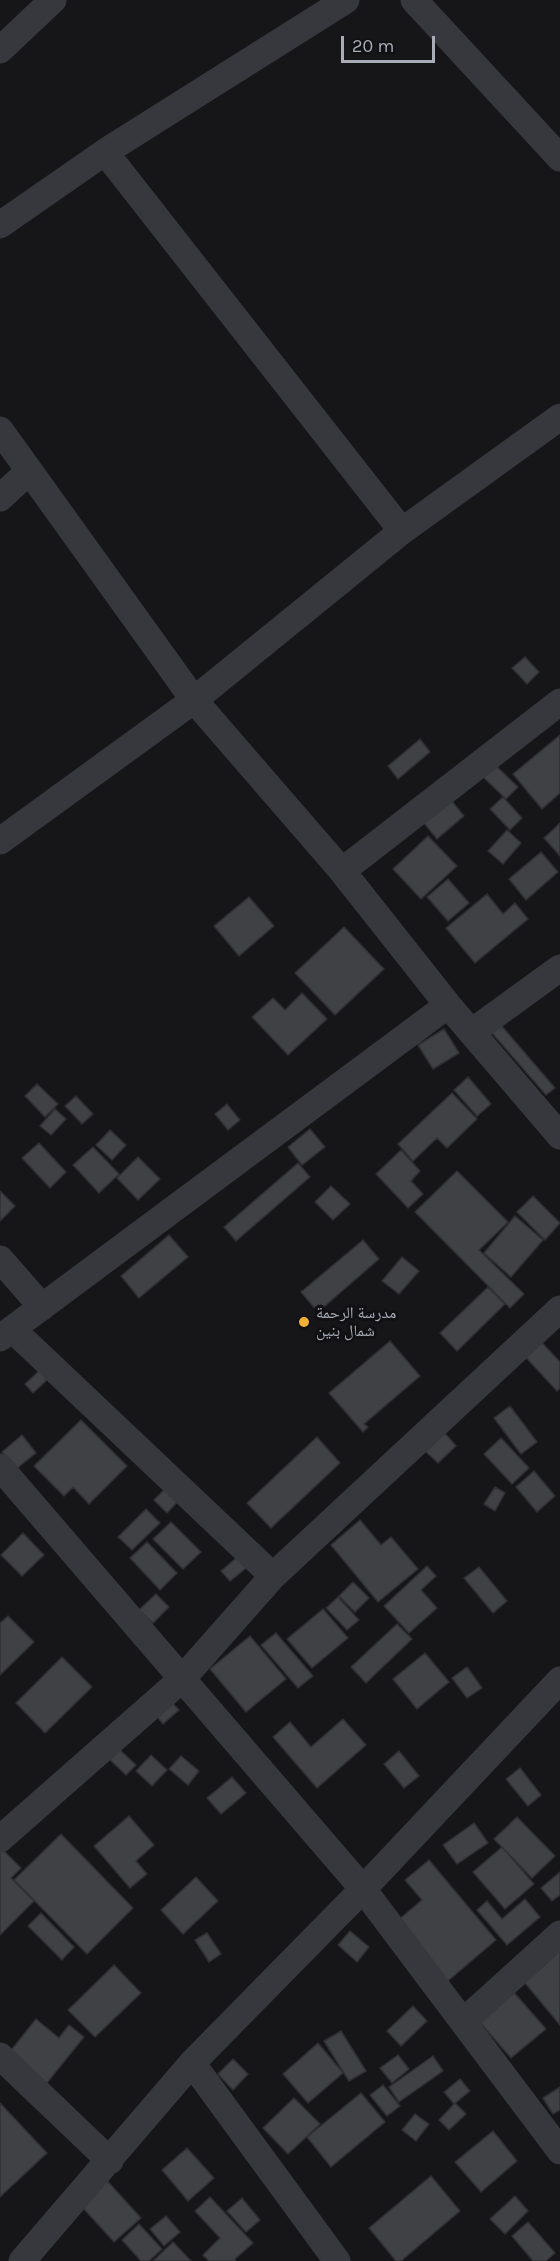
<!DOCTYPE html>
<meta charset="utf-8">
<style>
body{margin:0}
#map{position:relative;width:560px;height:2261px;overflow:hidden;background:#161618;font-family:Karla,sans-serif}
canvas{display:block}
.scale{position:absolute;left:341px;top:36px;width:94px;height:27px;box-sizing:border-box;border:3px solid #a8adb8;border-top:0;padding-left:8px;font-size:18px;line-height:21px;white-space:nowrap;color:#a8adb8;-webkit-text-stroke:4px #111113;paint-order:stroke}
</style>
<div id="map">
<canvas width="560" height="2261"></canvas>
<div class="scale">20 m</div>
</div>
<script>
const ctx = document.querySelector('canvas').getContext('2d');
ctx.lineJoin = 'round';
function paint(path, color) { ctx.fillStyle = color; ctx.fill(path, 'evenodd'); }
const shape = rows => new Path2D(rows.map(r => 'M' + r).join(''));
function strokePath(path, color, width, dash) { ctx.strokeStyle = color; ctx.lineWidth = width; ctx.lineCap = dash ? 'butt' : 'round'; ctx.setLineDash(dash || []); ctx.stroke(path); }
function write(font, color, halo, rows, align = 'center') {
  ctx.font = font + ' Karla,"Noto Naskh Arabic",sans-serif'; ctx.lineWidth = 6; ctx.setLineDash([]); ctx.textBaseline = 'middle'; ctx.strokeStyle = halo; ctx.fillStyle = color; for (const [text, x, y, turn = 0] of rows) {
    ctx.save(); ctx.translate(x, y); ctx.rotate((+turn || 0) * Math.PI / 180); ctx.textAlign = isNaN(turn) ? turn : align; if (halo) ctx.strokeText(text, 0, 0); ctx.fillText(text, 0, 0); ctx.restore();
  }
}
const building = shape([
 [525,657,539,672,527,684,512,668,525,657],
 [560,735,560,793,542,809,513,774,560,735],
 [420,739,430,752,398,779,388,766,420,739],
 [490,760,518,787,506,799,478,772,490,760],
 [446,794,464,816,437,839,419,817,446,794],
 [503,797,522,818,510,830,490,809,503,797],
 [560,823,560,856,544,838,560,823],
 [507,830,521,843,503,864,488,851,507,830],
 [428,836,457,866,421,899,393,869,428,836],
 [541,852,558,872,526,900,509,879,541,852],
 [448,879,469,903,448,921,427,897,448,879],
 [487,894,503,914,515,903,528,919,475,963,446,928,487,894],
 [249,897,274,926,239,956,214,926,249,897],
 [344,927,384,969,335,1015,295,973,344,927],
 [302,993,327,1019,288,1055,252,1017,273,998,285,1010,302,993],
 [494,1017,555,1088,546,1095,485,1025,494,1017],
 [444,1029,459,1053,433,1069,418,1045,444,1029],
 [468,1077,491,1104,477,1116,454,1090,468,1077],
 [37,1084,58,1104,45,1117,25,1096,37,1084],
 [452,1093,477,1119,447,1148,437,1138,413,1161,398,1144,452,1093],
 [76,1096,93,1114,82,1124,65,1106,76,1096],
 [227,1104,240,1120,228,1130,215,1114,227,1104],
 [55,1109,66,1119,51,1135,40,1126,55,1109],
 [310,1129,325,1147,302,1165,288,1147,310,1129],
 [110,1130,126,1145,112,1160,96,1145,110,1130],
 [39,1143,66,1172,50,1188,22,1158,39,1143],
 [93,1147,119,1174,99,1193,73,1165,93,1147],
 [401,1150,420,1171,411,1181,423,1194,408,1208,376,1174,401,1150],
 [138,1157,160,1179,138,1200,117,1178,138,1157],
 [298,1163,310,1177,236,1241,224,1227,298,1163],
 [457,1171,508,1222,479,1250,524,1294,510,1308,415,1212,457,1171],
 [331,1186,350,1204,333,1220,315,1202,331,1186],
 [0,1191,15,1206,0,1221,0,1191],
 [533,1196,560,1223,545,1240,517,1212,533,1196],
 [515,1216,543,1240,511,1277,484,1253,515,1216],
 [169,1235,188,1257,139,1298,121,1276,169,1235],
 [363,1240,379,1259,318,1312,301,1292,363,1240],
 [402,1257,419,1271,399,1294,382,1281,402,1257],
 [488,1287,505,1304,457,1351,440,1333,488,1287],
 [535,1335,560,1362,560,1388,557,1391,519,1350,535,1335],
 [390,1341,420,1376,364,1424,368,1427,363,1432,329,1393,390,1341],
 [40,1370,48,1379,33,1393,25,1384,40,1370],
 [510,1406,537,1442,521,1454,494,1418,510,1406],
 [81,1420,127,1466,89,1504,73,1487,64,1496,34,1466,81,1420],
 [443,1431,456,1446,438,1463,424,1450,443,1431],
 [22,1435,36,1453,16,1469,2,1452,22,1435],
 [317,1437,340,1463,271,1528,247,1503,317,1437],
 [501,1438,529,1468,512,1484,484,1454,501,1438],
 [534,1471,555,1496,537,1512,516,1487,534,1471],
 [170,1484,182,1497,167,1513,154,1500,170,1484],
 [495,1487,505,1493,495,1511,484,1504,495,1487],
 [146,1509,160,1523,132,1550,118,1537,146,1509],
 [360,1520,381,1545,391,1537,418,1569,378,1602,331,1545,360,1520],
 [171,1522,201,1552,183,1569,153,1539,171,1522],
 [23,1533,44,1555,22,1576,1,1555,23,1533],
 [147,1542,177,1573,160,1590,130,1558,147,1542],
 [241,1554,250,1565,230,1581,221,1571,241,1554],
 [427,1566,436,1576,421,1590,437,1608,409,1633,384,1606,427,1566],
 [479,1567,507,1601,493,1613,464,1578,479,1567],
 [353,1582,369,1598,355,1612,339,1596,353,1582],
 [156,1594,169,1607,153,1623,139,1610,156,1594],
 [338,1597,359,1620,347,1630,326,1608,338,1597],
 [323,1609,348,1638,312,1668,287,1639,323,1609],
 [8,1616,34,1642,0,1675,0,1623,8,1616],
 [397,1624,412,1639,366,1683,351,1667,397,1624],
 [276,1633,313,1676,298,1688,261,1645,276,1633],
 [250,1636,286,1679,246,1712,210,1669,250,1636],
 [425,1653,449,1682,417,1709,393,1679,425,1653],
 [62,1657,92,1687,45,1733,16,1703,62,1657],
 [467,1667,482,1688,467,1698,452,1678,467,1667],
 [167,1697,179,1710,163,1724,152,1710,167,1697],
 [343,1719,366,1745,317,1788,273,1737,290,1722,311,1747,343,1719],
 [117,1747,136,1765,126,1775,107,1757,117,1747],
 [399,1751,419,1776,404,1788,384,1764,399,1751],
 [151,1755,167,1770,152,1786,136,1771,151,1755],
 [181,1756,199,1771,188,1785,169,1769,181,1756],
 [520,1768,541,1795,528,1806,506,1779,520,1768],
 [232,1777,246,1793,221,1814,207,1798,232,1777],
 [129,1816,154,1845,136,1861,147,1874,130,1888,94,1846,129,1816],
 [517,1817,555,1856,532,1878,494,1839,517,1817],
 [474,1823,488,1843,457,1864,443,1845,474,1823],
 [61,1834,133,1908,87,1954,14,1880,61,1834],
 [0,1847,21,1868,11,1878,34,1901,0,1935,0,1847],
 [502,1847,534,1884,505,1909,473,1872,502,1847],
 [429,1860,496,1940,442,1986,391,1926,422,1900,405,1880,429,1860],
 [560,1872,560,1895,552,1901,541,1888,560,1872],
 [196,1877,218,1901,183,1934,161,1910,196,1877],
 [525,1899,540,1917,507,1945,477,1910,487,1901,502,1919,525,1899],
 [41,1913,74,1947,62,1960,28,1926,41,1913],
 [350,1931,369,1947,357,1962,338,1945,350,1931],
 [207,1933,221,1954,209,1962,195,1940,207,1933],
 [560,1950,560,2025,520,1977,560,1950],
 [114,1965,141,1993,95,2037,68,2010,114,1965],
 [511,1989,546,2029,511,2058,477,2019,511,1989],
 [413,2006,427,2021,401,2046,387,2031,413,2006],
 [36,2019,59,2038,69,2025,84,2037,46,2084,9,2053,36,2019],
 [341,2031,366,2071,349,2081,324,2041,341,2031],
 [318,2043,343,2073,308,2103,283,2074,318,2043],
 [398,2055,409,2069,392,2083,380,2068,398,2055],
 [433,2056,443,2071,399,2102,389,2087,433,2056],
 [233,2059,248,2074,233,2090,218,2074,233,2059],
 [460,2079,470,2091,454,2104,444,2092,460,2079],
 [383,2085,400,2106,387,2116,370,2095,383,2085],
 [560,2087,560,2110,553,2114,543,2098,560,2087],
 [361,2093,385,2122,331,2167,307,2137,361,2093],
 [294,2098,320,2124,288,2154,263,2128,294,2098],
 [0,2103,47,2153,0,2197,0,2103],
 [455,2103,466,2114,449,2130,439,2120,455,2103],
 [415,2114,429,2124,416,2141,402,2130,415,2114],
 [493,2131,517,2161,481,2192,455,2162,493,2131],
 [187,2148,214,2178,188,2201,162,2170,187,2148],
 [101,2174,141,2218,114,2242,74,2198,101,2174],
 [431,2176,460,2211,401,2261,396,2261,369,2228,431,2176],
 [515,2196,528,2211,505,2234,490,2219,515,2196],
 [210,2197,253,2243,235,2259,236,2261,209,2261,203,2255,220,2238,195,2211,210,2197],
 [242,2198,260,2220,246,2232,227,2211,242,2198],
 [166,2216,180,2232,164,2246,150,2229,166,2216],
 [528,2222,555,2253,546,2261,533,2261,512,2236,528,2222],
 [139,2224,162,2249,149,2261,141,2261,122,2240,139,2224],
 [173,2242,191,2261,153,2261,173,2242]
]);
const street = shape([
 [414,0,560,158],
 [0,50,53,0],
 [105,152,402,531],
 [0,225,105,152,346,0],
 [0,430,194,700,342,871,448,1005,560,1136],
 [0,498,28,472],
 [0,841,194,700,402,531,560,417],
 [342,871,560,702],
 [473,1031,560,968],
 [0,1259,42,1307],
 [12,1329,273,1576],
 [0,1338,448,1005],
 [0,1467,363,1889,560,2151],
 [0,1839,182,1679,273,1576,560,1309],
 [463,2022,560,1934],
 [0,2056,110,2161],
 [192,2063,337,2261],
 [22,2261,192,2063,363,1889,560,1680]
]);
const markers = [
 [304,1322,6,"#f2b134"]
];
const poiNames = [
 ["مدرسة الرحمة",316,1313],
 ["شمال بنين",316,1331]
];
paint(building, '#404145');
strokePath(building, '#303034', 1.5);
strokePath(street, '#37383d', 27);
for (const [x, y, r, color] of markers) { const dot = new Path2D(); dot.arc(x, y, r, 0, 2 * Math.PI); ctx.fillStyle = color; ctx.fill(dot); strokePath(dot, '#111113', 2); }
write('16px', '#a8adb8', '#111113', poiNames, 'left');
</script>
